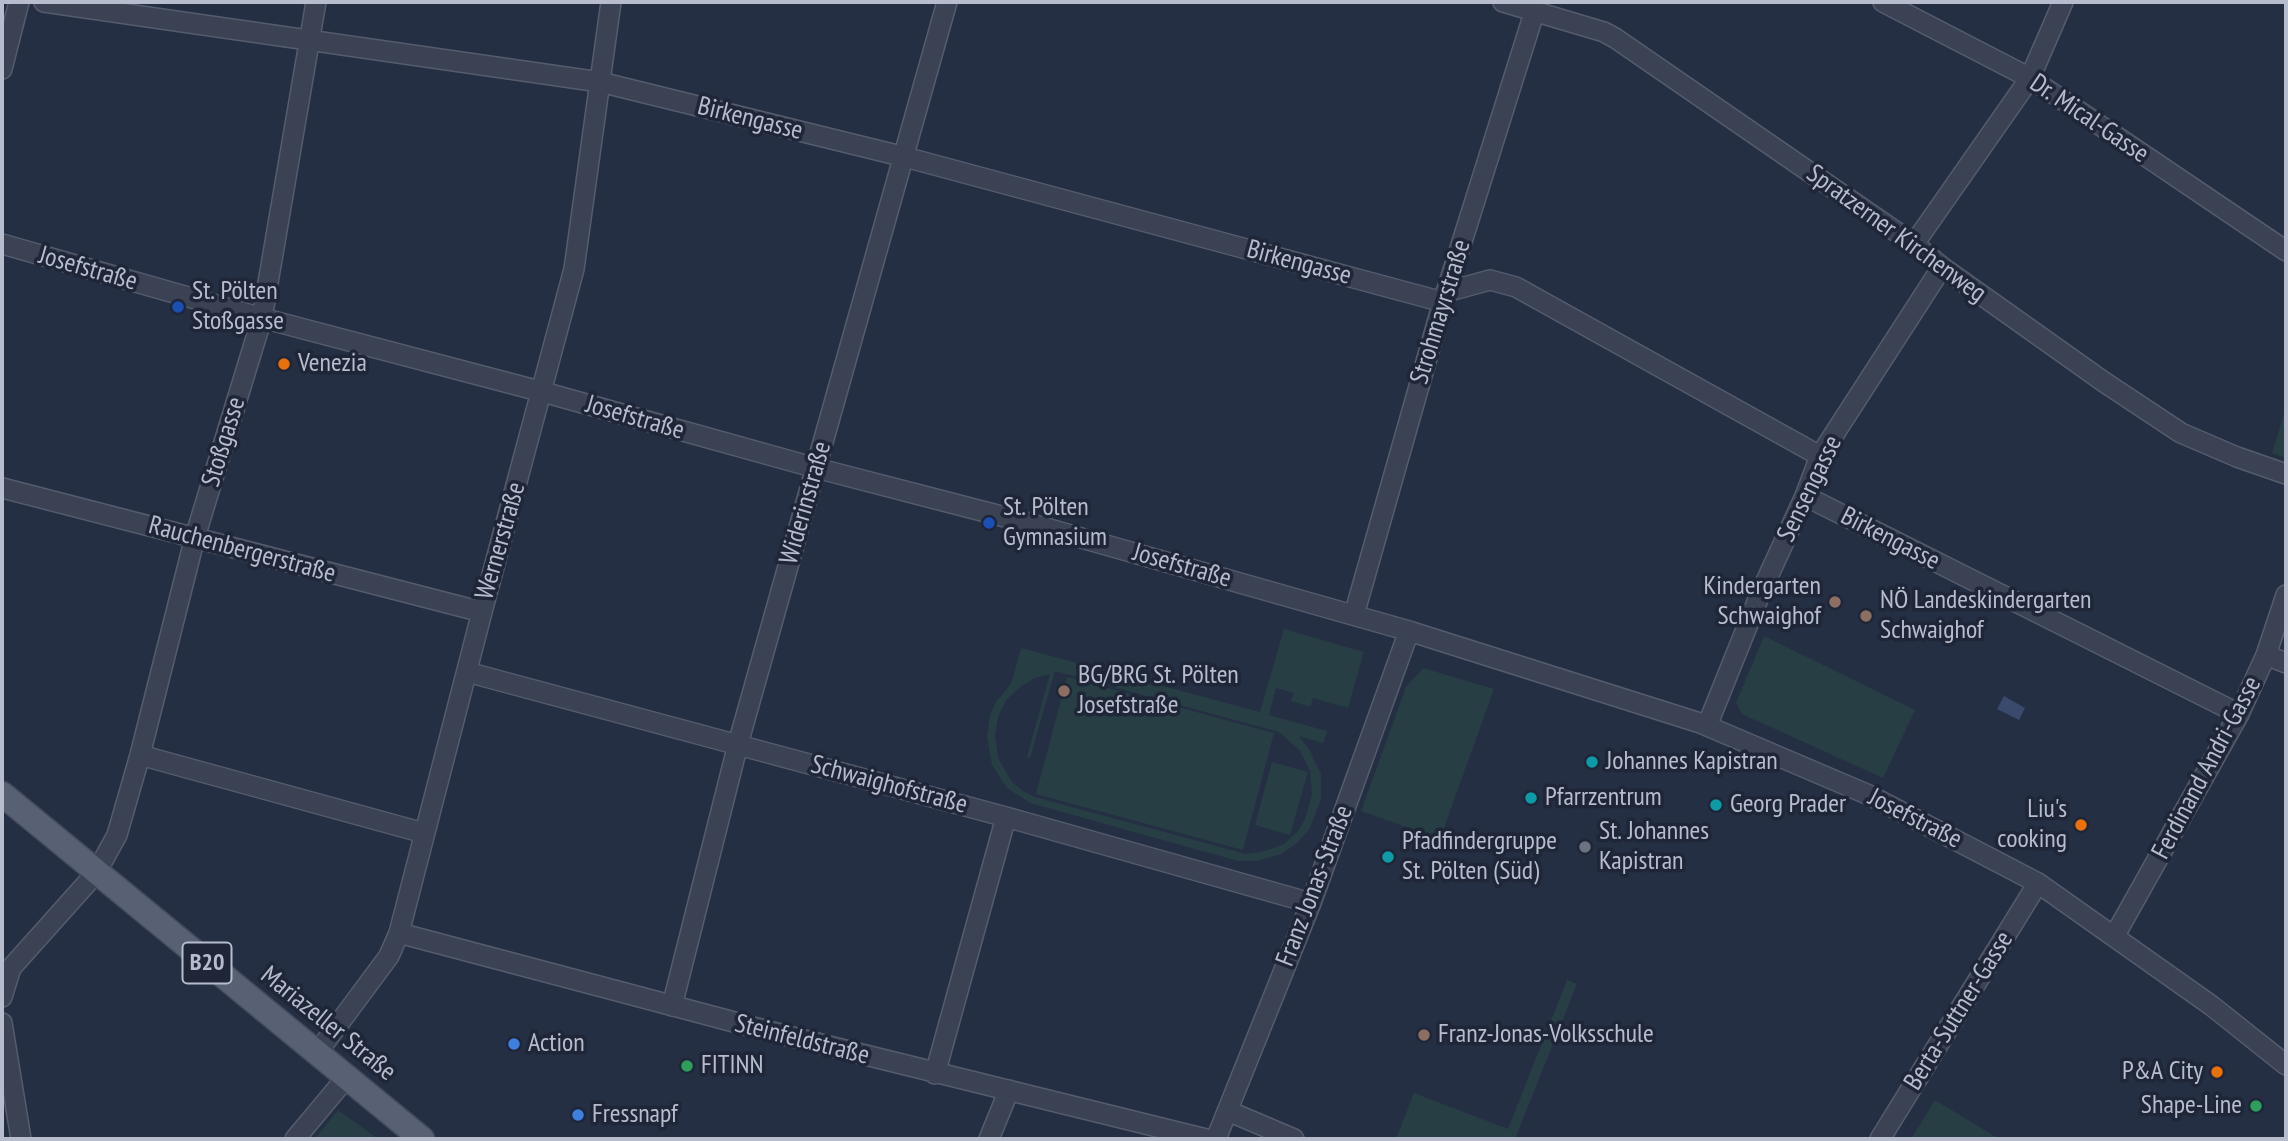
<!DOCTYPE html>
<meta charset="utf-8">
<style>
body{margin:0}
#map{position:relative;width:2288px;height:1141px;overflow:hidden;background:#252f44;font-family:"PT Sans Narrow",sans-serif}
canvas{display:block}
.frame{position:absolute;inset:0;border:4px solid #b7bdcd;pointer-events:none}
</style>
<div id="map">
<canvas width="2288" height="1141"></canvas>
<div class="frame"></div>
</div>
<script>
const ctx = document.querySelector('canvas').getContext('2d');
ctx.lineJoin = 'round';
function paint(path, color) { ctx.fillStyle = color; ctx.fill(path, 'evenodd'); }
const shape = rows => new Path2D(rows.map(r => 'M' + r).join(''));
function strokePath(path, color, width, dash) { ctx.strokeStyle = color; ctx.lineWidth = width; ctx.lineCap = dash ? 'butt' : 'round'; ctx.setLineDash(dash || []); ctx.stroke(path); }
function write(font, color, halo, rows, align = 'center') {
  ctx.font = font + ' "PT Sans Narrow",sans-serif'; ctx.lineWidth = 7; ctx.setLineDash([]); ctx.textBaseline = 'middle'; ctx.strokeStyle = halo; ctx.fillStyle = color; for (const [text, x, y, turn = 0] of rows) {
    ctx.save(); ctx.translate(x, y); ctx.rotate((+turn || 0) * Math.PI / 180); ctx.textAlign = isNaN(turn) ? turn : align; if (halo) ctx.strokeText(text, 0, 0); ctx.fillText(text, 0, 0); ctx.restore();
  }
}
const green = shape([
 [2286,408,2286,458,2272,453],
 [1284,629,1364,652,1348,708,1313,698,1310,707,1291,701,1294,693,1276,688,1269,715,1327,731,1323,743,1299,736,1310,751,1321,774,1321,799,1310,828,1298,842,1282,854,1256,861,1238,861,1030,803,1007,788,992,765,987,737,990,716,996,702,1011,684,1021,648,1260,712],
 [1055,671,1279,732,1300,751,1310,771,1312,795,1305,819,1299,830,1284,844,1265,851,1246,854,1035,797,1023,791,1012,782,998,758,995,735,998,717,1006,700,1020,687,1035,678,1050,674,1027,757,1030,758],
 [1764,636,1915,710,1883,778,1742,714,1736,703],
 [1423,668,1494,689,1440,839,1361,811,1406,687],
 [1067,677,1274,733,1243,850,1036,794],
 [1272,762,1308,772,1290,835,1255,825],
 [1567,980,1577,984,1515,1139,1396,1139,1414,1093,1508,1129],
 [1935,1100,1999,1139,1911,1139],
 [338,1110,378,1139,315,1139]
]);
const water = shape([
 [2004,696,2025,708,2019,720,1997,709]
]);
const minor = shape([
 [44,2,600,82,905,157,1443,302],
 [1503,2,1604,32,1615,38,1914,244,1942,267,2104,382,2181,433,2237,457,2286,474],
 [1883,2,2030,78,2286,251],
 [2,69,19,2],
 [2,244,262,318,543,392,816,468,1032,524,1409,631,1700,723,1869,795,2038,883,2212,1006,2286,1065],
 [1914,244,2030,78,2063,2],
 [1446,292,1490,280,1516,287,1820,456],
 [2,488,482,612],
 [1805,496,2239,714],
 [1354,615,1443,302,1535,10],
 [2266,655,2286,663],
 [467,672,1006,817,1311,903],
 [1707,726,1761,592,1805,496,1820,456,1942,267],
 [140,755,424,833],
 [399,933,768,1031,1206,1139],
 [2115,935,2239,714,2266,655,2286,595],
 [2,997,11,968,96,873,117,835,140,755,195,537,262,318,316,2],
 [672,1006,738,744,947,2],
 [2,1023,21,1139],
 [317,1053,389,956,399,933,482,612,574,269,611,2],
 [935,1074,1006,817],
 [1228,1111,1294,1139],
 [295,1139,346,1078],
 [989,1139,1009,1090],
 [1216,1139,1311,903,1409,631],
 [1880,1139,2038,883]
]);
const major = shape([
 [2,794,422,1139]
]);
const markers = [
 [178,307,7,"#1a4fb4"],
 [284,364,7,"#e8710a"],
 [989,523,7,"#1a4fb4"],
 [1835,602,7,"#8d6e63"],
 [1866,616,7,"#8d6e63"],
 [1064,691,7,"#8d6e63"],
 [1592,762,7,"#0f9aa8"],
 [1531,798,7,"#0f9aa8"],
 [1716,805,7,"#0f9aa8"],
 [2081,825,7,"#e8710a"],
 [1585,847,7,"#6b7280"],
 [1388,857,7,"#0f9aa8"],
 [1424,1035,7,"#8d6e63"],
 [514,1044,7,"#3f7fe0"],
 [687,1066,7,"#2e9e5b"],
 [2217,1072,7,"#e8710a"],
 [2256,1106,7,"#2e9e5b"],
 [578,1115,7,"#3f7fe0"]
];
const shields = [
 [207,963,49]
];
const shieldNames = [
 ["B20",207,963]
];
const streetNames = [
 ["Birkengasse",750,119,14],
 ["Dr. Mical-Gasse",2089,119,34],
 ["Spratzerner Kirchenweg",1896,234,36],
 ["Birkengasse",1299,263,15],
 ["Josefstraße",88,269,16],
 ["Strohmayrstraße",1441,312,-73],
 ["Josefstraße",635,418,16],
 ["Stoßgasse",224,442,-73],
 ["Sensengasse",1810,489,-64],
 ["Widerinstraße",806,503,-74],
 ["Birkengasse",1890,539,27],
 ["Wernerstraße",501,541,-74],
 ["Rauchenbergerstraße",242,550,15],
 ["Josefstraße",1182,566,16],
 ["Ferdinand Andri-Gasse",2207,768,-62],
 ["Schwaighofstraße",889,785,15],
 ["Josefstraße",1915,819,27],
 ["Franz Jonas-Straße",1315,886,-69],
 ["Berta-Suttner-Gasse",1959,1011,-58],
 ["Mariazeller Straße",328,1024,39],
 ["Steinfeldstraße",802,1040,14]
];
const poiNames = [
 ["St. Pölten",192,292],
 ["Stoßgasse",192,322],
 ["Venezia",298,364],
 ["St. Pölten",1003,508],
 ["Gymnasium",1003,538],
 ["Kindergarten",1821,587,"right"],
 ["Schwaighof",1821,617,"right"],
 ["NÖ Landeskindergarten",1880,601],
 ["Schwaighof",1880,631],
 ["BG/BRG St. Pölten",1078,676],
 ["Josefstraße",1078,706],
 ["Johannes Kapistran",1606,762],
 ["Pfarrzentrum",1545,798],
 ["Georg Prader",1730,805],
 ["Liu's",2067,810,"right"],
 ["cooking",2067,840,"right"],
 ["St. Johannes",1599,832],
 ["Kapistran",1599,862],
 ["Pfadfindergruppe",1402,842],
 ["St. Pölten (Süd)",1402,872],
 ["Franz-Jonas-Volksschule",1438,1035],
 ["Action",528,1044],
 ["FITINN",701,1066],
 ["P&A City",2203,1072,"right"],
 ["Shape-Line",2242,1106,"right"],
 ["Fressnapf",592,1115]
];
paint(green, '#273e44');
paint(water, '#3a4a6d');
strokePath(minor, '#555c6d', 22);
strokePath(major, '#434a5c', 27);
strokePath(minor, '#3a4253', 19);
strokePath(major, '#586073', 24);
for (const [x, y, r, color] of markers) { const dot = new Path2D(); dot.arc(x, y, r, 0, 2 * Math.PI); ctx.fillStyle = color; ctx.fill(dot); strokePath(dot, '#1e2638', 2.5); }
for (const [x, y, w] of shields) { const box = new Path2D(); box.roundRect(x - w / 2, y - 20.5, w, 41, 5); ctx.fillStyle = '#1e2638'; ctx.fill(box); strokePath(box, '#b7bdcd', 2); }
write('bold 24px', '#b7bdcd', null, shieldNames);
write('26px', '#b7bdcd', '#1e2638', streetNames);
write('26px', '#b7bdcd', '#1e2638', poiNames, 'left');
</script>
